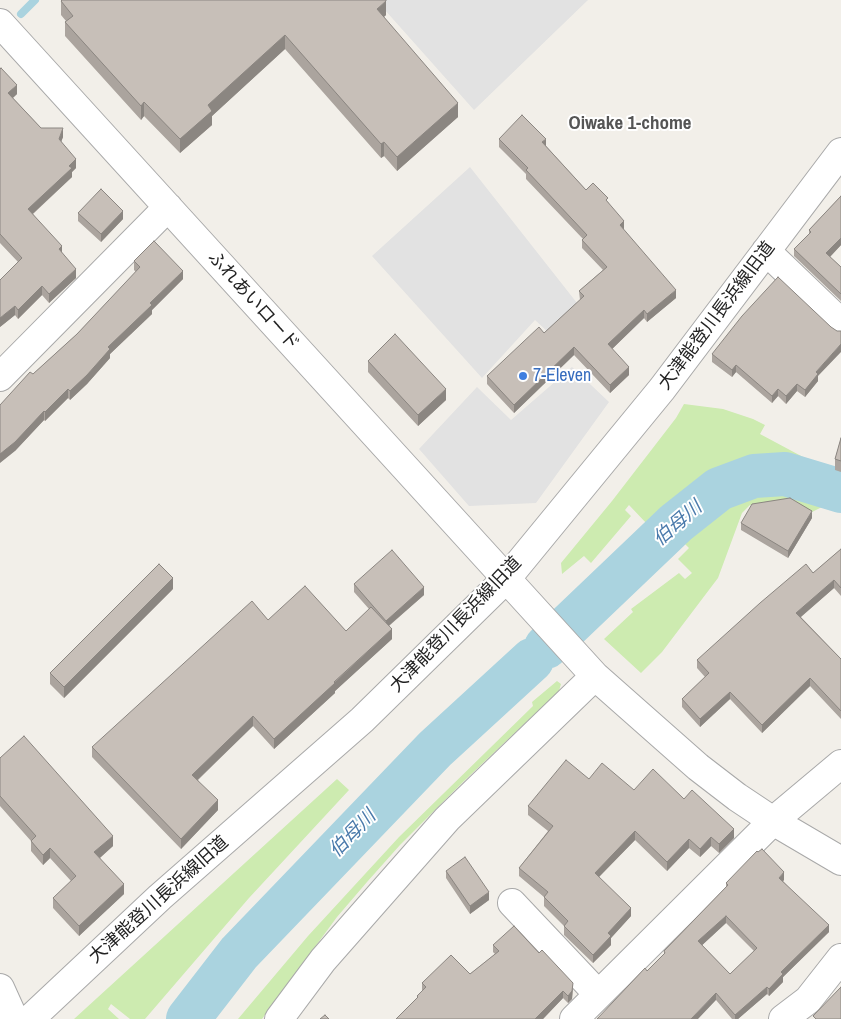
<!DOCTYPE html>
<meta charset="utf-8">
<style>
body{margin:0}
canvas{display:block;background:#f2efe9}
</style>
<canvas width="841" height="1019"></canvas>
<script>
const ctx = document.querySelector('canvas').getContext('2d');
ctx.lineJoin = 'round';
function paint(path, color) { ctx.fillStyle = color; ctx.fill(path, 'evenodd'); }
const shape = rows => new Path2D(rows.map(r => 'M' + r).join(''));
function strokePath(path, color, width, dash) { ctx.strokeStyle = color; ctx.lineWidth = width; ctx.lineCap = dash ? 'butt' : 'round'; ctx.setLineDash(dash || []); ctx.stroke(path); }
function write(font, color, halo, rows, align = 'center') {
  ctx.font = font + ' "Archivo Narrow","Noto Sans JP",sans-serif'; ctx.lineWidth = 4; ctx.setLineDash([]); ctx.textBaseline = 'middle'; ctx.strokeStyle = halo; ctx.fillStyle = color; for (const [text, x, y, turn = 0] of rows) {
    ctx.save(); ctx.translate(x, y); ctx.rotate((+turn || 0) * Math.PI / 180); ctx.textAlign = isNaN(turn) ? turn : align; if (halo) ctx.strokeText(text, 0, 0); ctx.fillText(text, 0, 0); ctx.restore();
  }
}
const grass = shape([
 [684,404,723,409,753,419,765,425,760,434,803,457,784,454,761,455,728,464,698,482,648,525,629,505,625,510,631,516,591,563,584,556,562,574,561,563,612,501,676,418],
 [783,491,825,503,824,506,812,512,789,501,750,505,742,513,718,578,662,652,641,673,604,639,633,612,631,609,679,573,685,579,692,573,678,559,689,548,684,543,729,506,750,496,766,492],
 [557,681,561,684,559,691,464,781,400,845,367,882,337,917,262,1019,238,1019,308,936,399,837,533,706,532,702],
 [337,779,349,790,249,898,145,1019,130,1019,111,1004,108,1009,119,1019,74,1019]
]);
const parking = shape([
 [376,0,588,0,474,110],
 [470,167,577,303,548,332,535,320,482,378,372,256],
 [572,367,609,402,536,503,469,506,419,449,477,387,511,420]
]);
const stream = shape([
 [21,14,35,0]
]);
const river = shape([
 [546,647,676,523,719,489,754,476,785,474,841,491],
 [188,1019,239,953,435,749,532,660]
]);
const minor = shape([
 [0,23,595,676,698,767,737,797,773,821,841,861],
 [766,251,841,323],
 [0,377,168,207],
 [512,903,598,994],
 [0,988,14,1019],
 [30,1019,160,897,362,720,507,578,662,389,841,152],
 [279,1019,323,960,447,819,595,676],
 [574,1019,773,821,841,764],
 [783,1019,808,1000,841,958]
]);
const wall = shape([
 [61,1,386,15,384,17,458,117,397,171,384,156,381,158,285,49,212,116,212,125,180,153,144,116,141,120,65,36,65,22,66,21,61,15],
 [0,69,17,94,13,98,41,128,63,137,61,141,76,168,72,172,72,177,33,214,62,253,76,278,49,303,42,295,18,319,15,315,0,327,18,262,0,243],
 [499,139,546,146,586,190,608,202,624,229,624,230,676,298,647,322,644,318,612,349,629,375,610,393,574,355,514,413,487,384,487,376,544,333,580,300,579,291,603,270,582,248,582,240,583,239,526,179,526,174,499,147],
 [841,196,841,245,830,257,841,267,841,301,794,256,794,249,809,234,809,230],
 [78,213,123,219,101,242,78,221],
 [134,261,183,279,152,310,152,314,110,354,110,358,87,384,70,400,68,398,45,421,44,420,15,451,33,374,77,334,136,272,134,270],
 [712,354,818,376,818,381,805,397,797,391,786,404,778,396,772,403,736,372,732,377,712,362],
 [368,361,446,400,418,426,368,372],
 [841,438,841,472,835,470,835,459],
 [812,518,788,558,741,530,741,523],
 [841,549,841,596,834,588,801,617,841,659,841,719,810,686,762,733,730,699,700,727,682,707,682,699,705,677,697,668,697,660,813,573],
 [354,584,424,595,389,626,392,639,335,691,335,693,274,749,253,726,198,780,218,810,181,849,92,757,92,747,346,631,369,609,354,592],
 [173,589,64,698,50,684,50,673],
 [0,758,113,846,100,858,124,894,79,936,53,908,53,898,71,881,50,858,43,865,31,851,31,841,0,806],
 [589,779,634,790,684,799,734,838,719,853,711,846,700,857,689,848,667,871,635,840,599,877,631,916,611,938,611,945,593,963,564,935,564,926,544,906,544,897,519,876,519,868,548,831,528,815,528,806],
 [446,871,489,900,470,914,446,878],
 [784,880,783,881,829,932,783,977,783,982,769,996,767,994,738,1019,732,1019,716,1000,647,971,664,954,664,951,726,887,726,883],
 [726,923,754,951,730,974,702,945],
 [493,945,573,990,572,999,568,1003,563,998,543,1019,396,1019,417,999,417,996,422,991,422,983,470,974,495,954,493,952]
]);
const shadedWall = shape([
 [386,1,386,15,377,23,377,9],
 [285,35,285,49,212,116,212,125,180,153,180,139,208,105],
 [17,85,17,94,8,102,8,93],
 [144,102,144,116,141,120,141,106],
 [458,103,458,117,397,171,397,157],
 [63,128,63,137,59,148,59,139],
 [546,139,546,147,542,142],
 [384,142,384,156,381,158,381,144],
 [76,159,76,168,72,172,72,177,28,218,28,209],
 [123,211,123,219,101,242,101,234],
 [624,221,624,229,620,233,620,225],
 [841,238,841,245,826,261,826,253],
 [62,246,62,255,59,249],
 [76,269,76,278,49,303,49,294],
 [183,271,183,279,152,310,152,314,110,354,110,358,87,384,70,400,70,391,108,347,150,303],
 [42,286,42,295,18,319,18,310],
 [676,290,676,298,647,322,647,314],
 [15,306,15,315,0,327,0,318],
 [644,310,644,318,608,353,608,344],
 [841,344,841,352,818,376,818,381,805,397,805,390,816,372],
 [574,347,574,355,514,413,514,405],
 [736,365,736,372,732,377,732,370],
 [629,367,629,375,610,393,610,385],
 [797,384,797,391,786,404,786,396],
 [68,389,68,398,45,421,45,412],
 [446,389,446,400,418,426,418,415],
 [778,389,778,396,772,403,772,396],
 [44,411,44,420,15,451,0,463,0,454],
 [812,511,812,518,788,558,788,551],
 [173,578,173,589,64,698,64,687],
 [834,580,834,588,796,621,796,613],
 [424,587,424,595,386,628,386,621],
 [392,629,392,639,335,691,335,693,274,749,274,739],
 [810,678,810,686,762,733,762,725],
 [730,692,730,699,700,727,700,719],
 [253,716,253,726,192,785,192,775],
 [218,800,218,810,181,849,181,839],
 [734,829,734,838,719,853,719,844],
 [635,831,635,840,595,881,595,873],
 [113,836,113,846,94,863,94,852],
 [711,837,711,846,700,857,700,849],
 [689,839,689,848,667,871,667,862],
 [50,848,50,858,43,865,43,855],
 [784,872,784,880,779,885,779,878],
 [124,884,124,894,79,936,79,926],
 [489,892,489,900,470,914,470,906],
 [631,908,631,916,611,938,611,945,593,963,593,955,608,933],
 [726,916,726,923,698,949,698,941],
 [829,925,829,932,783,977,783,982,769,996,769,989,781,972],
 [573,983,572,999,568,1003,568,996],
 [767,987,767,994,738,1019,735,1019,735,1015],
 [563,991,563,998,543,1019,535,1019],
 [716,993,716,1000,698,1019,691,1019]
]);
const building = shape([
 [62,0,386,0,386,1,377,9,458,103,397,157,384,142,381,144,285,35,208,105,212,111,180,139,144,102,141,106,65,22,73,16,61,1,62,0],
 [1,68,17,85,8,93,41,128,63,128,59,139,76,159,69,166,72,168,28,209,62,246,59,249,76,269,49,294,42,286,18,310,15,306,0,318,0,280,22,258,0,234,0,69,1,68],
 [522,115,546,139,542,142,586,190,593,183,608,198,606,200,624,221,620,225,676,290,647,314,644,310,608,344,629,367,610,385,574,347,514,405,487,376,539,327,544,333,584,296,579,291,607,267,582,240,587,235,526,170,528,168,499,139,522,115],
 [101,189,123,211,101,234,78,213,101,189],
 [841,196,841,238,826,253,841,267,841,294,794,249,811,232,809,230,841,196],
 [154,241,183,271,150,303,152,305,108,347,110,349,87,375,70,391,68,389,45,412,44,411,15,442,0,454,0,405,30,372,33,374,77,334,140,267,134,261,154,241],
 [778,277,831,327,837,331,841,331,841,344,816,372,818,374,805,390,797,384,786,396,778,389,772,396,736,365,732,370,712,354,742,316,778,277],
 [395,334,446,389,418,415,368,361,395,334],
 [841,438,841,461,835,459,841,438],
 [790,498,812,511,788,551,741,523,752,504,790,498],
 [841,549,841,588,834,580,796,613,841,659,841,711,810,678,762,725,730,692,700,719,682,699,709,673,697,660,760,603,806,564,813,573,841,549],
 [392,550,424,587,386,621,354,584,392,550],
 [159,564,173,578,64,687,50,673,159,564],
 [305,586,346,631,371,607,392,629,334,682,335,683,274,739,253,716,192,775,218,800,181,839,92,747,252,601,268,620,305,586],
 [24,736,113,836,94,852,124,884,79,926,53,898,76,876,50,848,43,855,31,841,36,836,0,796,0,758,24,736],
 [566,760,589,779,602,763,634,790,653,769,684,799,692,790,734,829,719,844,711,837,700,849,689,839,667,862,635,831,595,873,631,908,608,933,611,936,593,955,564,926,568,921,544,897,548,892,519,868,553,826,528,806,566,760],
 [762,849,784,872,779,878,829,925,781,972,783,974,769,989,767,987,735,1015,716,993,691,1019,597,1019,645,968,647,971,665,953,664,951,728,885,726,883,757,851,758,852,762,849],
 [726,916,757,948,730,974,698,941,726,916],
 [465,857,489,892,470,906,446,871,465,857],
 [514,926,539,953,542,950,573,983,572,991,568,996,563,991,535,1019,396,1019,418,997,417,996,426,987,422,983,451,955,470,974,499,951,493,945,514,926],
 [841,987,841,1019,816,1019,813,1016,841,987],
 [325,1015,329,1019,320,1019,325,1015]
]);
const markers = [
 [523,376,5,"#3f7fe0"]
];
const streetNames = [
 ["ふれあいロード",253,301,48],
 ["大津能登川長浜線旧道",717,316,-53],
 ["大津能登川長浜線旧道",456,625,-46],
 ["大津能登川長浜線旧道",159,900,-42]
];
const shopNames = [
 ["7-Eleven",533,376]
];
const neighbourhoodNames = [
 ["Oiwake 1-chome",630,124]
];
const waterNames = [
 ["伯母川",678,524,-41],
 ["伯母川",353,834,-46]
];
paint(grass, '#cdebb0');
paint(parking, '#e2e2e2');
strokePath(stream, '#aad3df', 8);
strokePath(river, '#aad3df', 44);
strokePath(minor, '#a9a9a9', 30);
strokePath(minor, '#fff', 28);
paint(wall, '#aba49e');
paint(shadedWall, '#8b8681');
paint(building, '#c7bfb8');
strokePath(building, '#8b8681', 1);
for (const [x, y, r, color] of markers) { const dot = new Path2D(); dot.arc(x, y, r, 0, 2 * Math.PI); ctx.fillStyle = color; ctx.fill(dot); strokePath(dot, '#fff', 2); }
write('18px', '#222', '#fff', streetNames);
write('18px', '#366cbe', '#fff', shopNames, 'left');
write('bold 19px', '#555', '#fff', neighbourhoodNames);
write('italic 19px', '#4a7aab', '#fff', waterNames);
</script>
